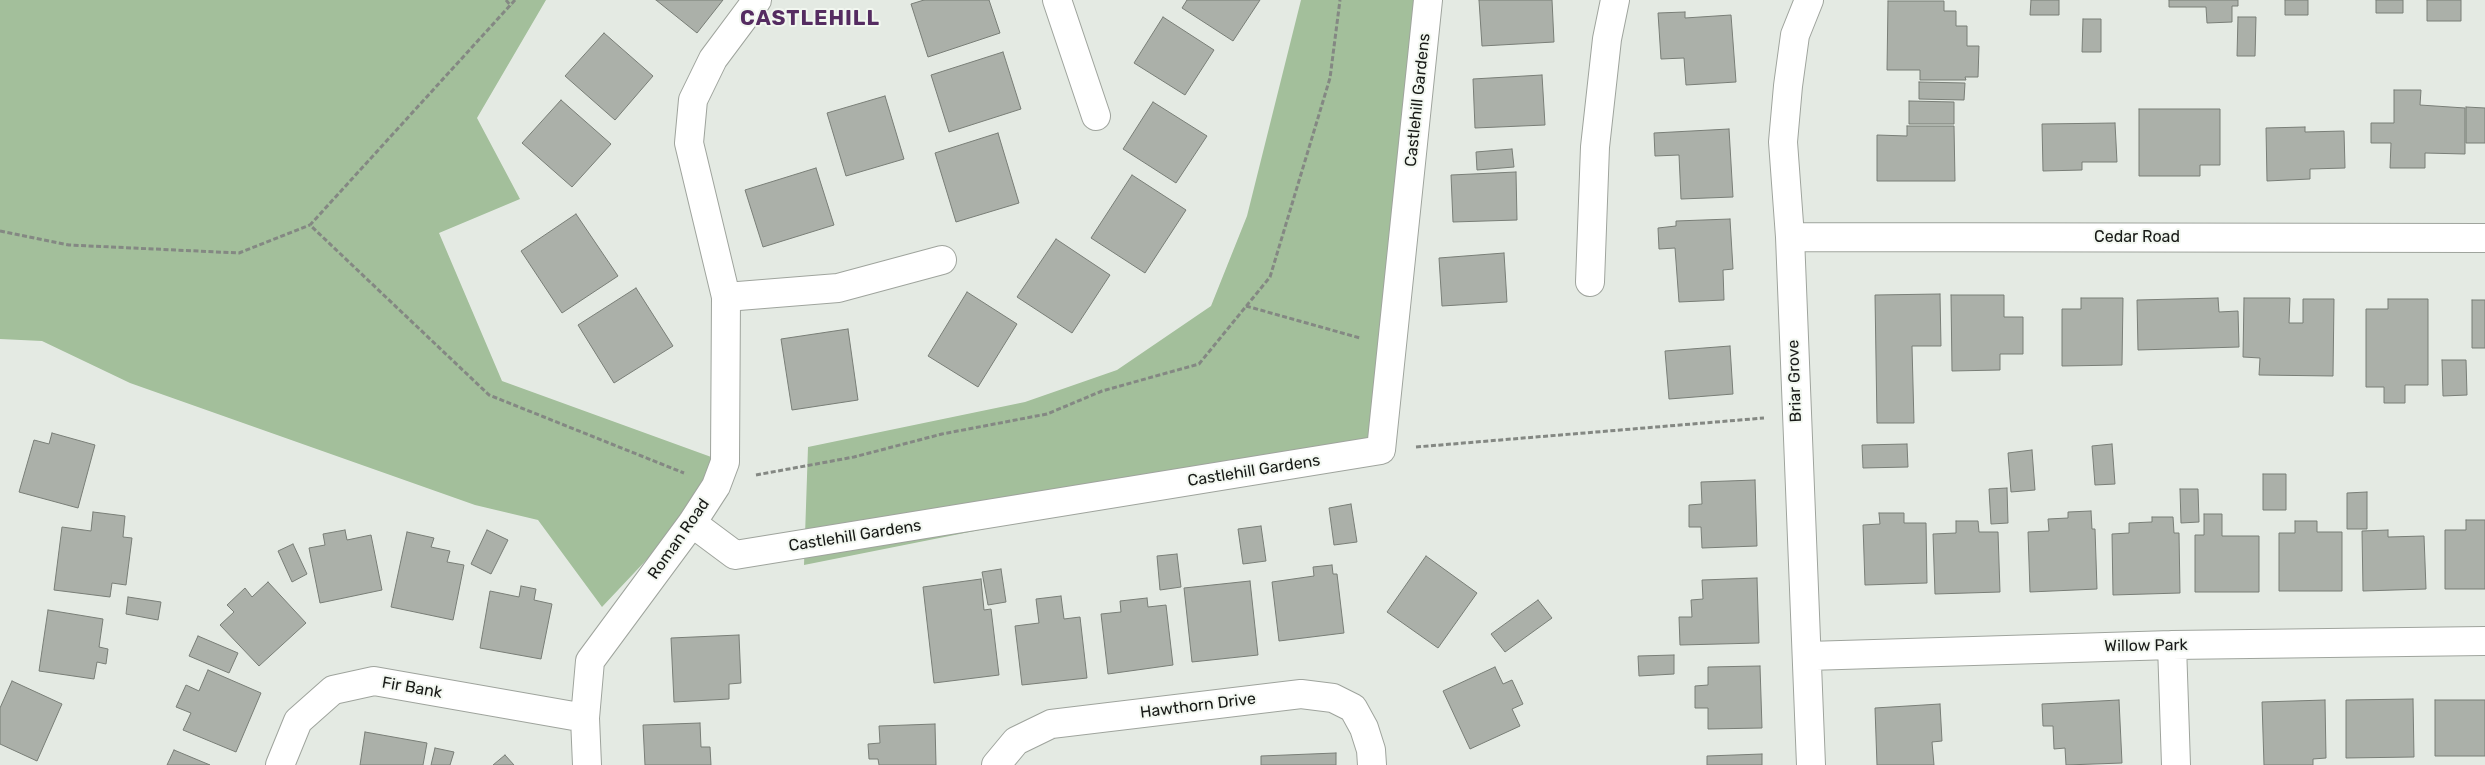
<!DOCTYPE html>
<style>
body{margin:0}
canvas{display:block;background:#e4eae3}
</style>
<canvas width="2485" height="765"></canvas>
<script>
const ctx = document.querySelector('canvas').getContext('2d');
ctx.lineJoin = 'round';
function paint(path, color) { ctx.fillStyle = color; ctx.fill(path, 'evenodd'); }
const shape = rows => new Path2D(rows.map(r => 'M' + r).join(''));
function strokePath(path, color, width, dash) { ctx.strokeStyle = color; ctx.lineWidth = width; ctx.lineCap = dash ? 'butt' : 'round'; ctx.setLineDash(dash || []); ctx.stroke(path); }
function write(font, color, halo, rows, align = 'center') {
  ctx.font = font + ' Rubik,sans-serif'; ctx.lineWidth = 4; ctx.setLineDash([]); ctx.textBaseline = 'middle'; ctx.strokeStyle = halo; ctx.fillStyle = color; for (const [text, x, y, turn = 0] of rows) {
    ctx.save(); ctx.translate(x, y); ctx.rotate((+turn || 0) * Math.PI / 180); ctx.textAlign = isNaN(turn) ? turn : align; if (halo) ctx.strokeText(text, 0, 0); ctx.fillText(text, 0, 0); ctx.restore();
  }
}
const green = shape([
 [0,0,546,0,477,118,520,199,439,233,502,381,725,462,716,486,602,607,538,520,475,505,130,383,42,341,0,339],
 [1301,0,1428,0,1381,450,804,565,808,447,1025,402,1117,370,1211,306,1247,216]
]);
const building = shape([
 [656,0,723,0,697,33,656,0],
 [924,0,989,0,1000,33,928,57,911,4,924,0],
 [1187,0,1260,0,1233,41,1182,8,1187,0],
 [1479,0,1552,0,1554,42,1482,46,1479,0],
 [2031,0,2059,0,2059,15,2030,15,2031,0],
 [2169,0,2238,0,2238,6,2232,6,2232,22,2207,23,2206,7,2169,7,2169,0],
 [2285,0,2308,0,2308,15,2285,15,2285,0],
 [2376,0,2403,0,2403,13,2376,13,2376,0],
 [2427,0,2461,0,2461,21,2427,21,2427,0],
 [1888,1,1944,1,1944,11,1956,11,1956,26,1967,26,1967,46,1979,46,1978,77,1965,77,1966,80,1920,80,1920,70,1887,70,1888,1],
 [1685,12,1685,18,1731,15,1736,82,1686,85,1684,58,1661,59,1658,13,1685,12],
 [1163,17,1214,50,1185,95,1134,63,1163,17],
 [2238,17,2256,17,2255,56,2237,56,2238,17],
 [2083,19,2101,19,2101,52,2082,52,2083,19],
 [604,33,653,76,615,120,565,76,604,33],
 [1003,52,1021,109,949,132,931,75,1003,52],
 [1542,75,1545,125,1475,128,1473,79,1542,75],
 [1919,82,1965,83,1964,100,1919,99,1919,82],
 [2394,90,2421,90,2420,105,2465,108,2465,154,2425,153,2425,168,2390,168,2391,143,2371,143,2371,123,2394,123,2394,90],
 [885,96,904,159,846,176,827,113,885,96],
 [561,100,611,144,572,187,522,143,561,100],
 [1909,101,1954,102,1954,124,1909,124,1909,101],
 [1153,102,1207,136,1176,183,1123,149,1153,102],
 [2466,107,2485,108,2485,143,2466,143,2466,107],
 [2139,109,2220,109,2220,165,2200,165,2200,176,2139,176,2139,109],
 [2115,123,2117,162,2082,162,2082,170,2043,171,2042,124,2115,123],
 [1907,126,1954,126,1955,181,1877,181,1877,135,1907,136,1907,126],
 [2305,127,2305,132,2344,131,2345,168,2310,169,2310,179,2267,181,2266,128,2305,127],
 [1729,129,1733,197,1681,199,1679,155,1655,156,1654,133,1729,129],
 [998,133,1019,203,956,222,935,153,998,133],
 [1512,149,1514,167,1477,170,1476,152,1512,149],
 [816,168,834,225,763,247,745,190,816,168],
 [1516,172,1517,220,1453,222,1451,175,1516,172],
 [1132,175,1186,210,1145,273,1091,238,1132,175],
 [576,214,618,276,562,313,521,251,576,214],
 [1730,219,1733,269,1723,270,1724,300,1679,302,1675,248,1659,249,1658,228,1676,226,1676,221,1730,219],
 [1056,239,1110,275,1072,333,1017,297,1056,239],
 [1504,253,1507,302,1442,306,1439,258,1504,253],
 [636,288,673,346,614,383,578,325,636,288],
 [967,292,1017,324,978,387,928,356,967,292],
 [1940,294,1941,346,1912,346,1914,423,1877,423,1875,295,1940,294],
 [1951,295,2004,295,2004,317,2023,317,2023,354,2000,354,2000,370,1952,371,1951,295],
 [2081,298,2123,298,2122,365,2062,366,2062,309,2081,309,2081,298],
 [2218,298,2219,312,2238,311,2239,347,2138,350,2137,300,2218,298],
 [2244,298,2290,298,2289,323,2303,323,2303,299,2334,299,2333,376,2259,375,2260,358,2243,357,2244,298],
 [2388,299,2428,299,2428,385,2405,385,2405,403,2384,403,2384,387,2366,387,2366,309,2388,309,2388,299],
 [2472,300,2485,300,2485,348,2472,348,2472,300],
 [848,329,858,400,792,410,781,339,848,329],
 [1730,346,1733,394,1669,399,1665,351,1730,346],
 [2442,360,2466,360,2467,395,2443,396,2442,360],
 [52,433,95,445,78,508,19,492,34,440,49,444,52,433],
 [1907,444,1908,467,1863,468,1862,445,1907,444],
 [2112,444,2115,484,2095,485,2092,446,2112,444],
 [2032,450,2035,490,2011,492,2008,453,2032,450],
 [2263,474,2286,474,2286,510,2263,510,2263,474],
 [1755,480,1757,546,1702,548,1701,527,1689,527,1689,505,1702,504,1701,482,1755,480],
 [2007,488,2008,523,1991,524,1989,489,2007,488],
 [2180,489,2198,489,2199,522,2181,523,2180,489],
 [2367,492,2367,529,2347,529,2347,493,2367,492],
 [1351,504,1357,542,1334,545,1329,508,1351,504],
 [2091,511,2092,529,2095,529,2097,589,2030,592,2028,532,2049,531,2048,519,2068,518,2068,512,2091,511],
 [93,512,125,516,123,537,132,538,126,585,112,583,110,597,54,590,62,527,91,531,93,512],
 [1879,513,1904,513,1904,523,1926,523,1927,583,1865,585,1863,525,1880,524,1879,513],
 [2204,514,2222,514,2222,536,2259,536,2259,592,2195,592,2195,535,2204,535,2204,514],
 [2152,517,2173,517,2174,533,2179,533,2180,593,2113,595,2112,534,2129,533,2129,523,2152,522,2152,517],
 [2466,520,2485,520,2485,589,2445,589,2445,530,2466,530,2466,520],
 [1956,521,1978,521,1979,532,1998,532,2000,592,1935,594,1933,534,1956,533,1956,521],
 [2295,521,2317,521,2317,532,2342,532,2342,591,2279,591,2279,533,2295,533,2295,521],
 [1261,526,1266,561,1243,564,1238,529,1261,526],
 [345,530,347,540,371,535,382,590,320,603,309,548,325,545,323,534,345,530],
 [487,530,508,540,491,574,471,564,487,530],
 [2388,530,2388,537,2424,536,2426,589,2363,591,2362,531,2388,530],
 [407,532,434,538,431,547,450,551,447,562,464,565,453,620,391,607,407,532],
 [293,544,307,574,292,582,278,551,293,544],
 [1177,554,1181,587,1160,590,1157,556,1177,554],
 [1426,556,1477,593,1438,648,1387,612,1426,556],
 [1332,565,1333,574,1337,574,1344,633,1279,641,1272,582,1314,576,1313,567,1332,565],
 [1001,569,1006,602,988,605,982,572,1001,569],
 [1757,578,1759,643,1680,645,1679,617,1692,617,1691,600,1703,599,1702,580,1757,578],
 [981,579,984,610,991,609,999,675,934,683,923,587,981,579],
 [1250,581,1258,655,1192,662,1184,588,1250,581],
 [268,582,306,623,259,666,220,625,234,612,227,605,245,588,252,597,268,582],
 [521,586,536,589,534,600,552,604,541,659,480,648,490,591,519,597,521,586],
 [1061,596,1064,619,1080,617,1087,678,1022,685,1015,626,1039,623,1036,599,1061,596],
 [128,597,161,602,158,620,126,614,128,597],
 [1147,598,1148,607,1166,605,1173,665,1108,674,1101,614,1121,612,1120,601,1147,598],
 [1538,600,1552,618,1505,652,1491,634,1538,600],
 [48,610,103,619,99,647,108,649,106,664,97,662,94,679,39,671,48,610],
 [739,635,741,683,729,684,729,699,674,702,671,638,739,635],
 [198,636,238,653,229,673,189,656,198,636],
 [1674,655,1674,674,1639,676,1638,656,1674,655],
 [1760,666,1762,728,1708,729,1708,708,1695,708,1695,686,1708,685,1708,667,1760,666],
 [1495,667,1503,684,1512,680,1523,704,1512,709,1520,726,1470,749,1443,691,1495,667],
 [208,670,261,693,236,752,183,730,191,713,176,707,186,685,199,691,208,670],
 [12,681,62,704,37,761,0,744,0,708,12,681],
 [2413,699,2414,757,2346,758,2346,700,2413,699],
 [2119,700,2122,763,2066,765,2065,748,2054,749,2053,726,2043,726,2042,704,2119,700],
 [2325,700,2326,758,2313,759,2313,765,2264,765,2262,702,2325,700],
 [2435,700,2485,700,2485,756,2435,756,2435,700],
 [1940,704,1942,741,1932,742,1934,765,1877,765,1875,708,1940,704],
 [700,723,701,747,710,747,711,765,645,765,643,725,700,723],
 [935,724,936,765,879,765,878,759,869,759,868,744,880,743,879,726,935,724],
 [365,732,427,743,423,765,360,765,365,732],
 [435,748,454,752,450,765,431,765,435,748],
 [174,750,210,765,167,765,174,750],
 [1336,753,1336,765,1261,765,1261,756,1336,753],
 [1762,754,1762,765,1707,765,1707,756,1762,754],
 [505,755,514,765,493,765,505,755]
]);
const path = shape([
 [506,0,511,6],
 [515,0,310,225,489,395,684,473],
 [0,231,69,245,239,253,310,225],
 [1246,306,1360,338],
 [1416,447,1764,418],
 [756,475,854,457,942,434,1047,414,1102,391,1199,364,1270,277,1330,78,1340,0]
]);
const minor = shape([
 [1057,0,1096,116],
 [1809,0,1795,35,1788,86,1783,142,1790,237,1811,765],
 [1790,237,2485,238],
 [1590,282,1595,147,1607,39,1615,0],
 [726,297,838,288,942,260],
 [692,523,735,555,1381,450,1428,0],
 [2172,645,2176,765],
 [1808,656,2172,645,2485,641],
 [280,765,298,721,333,690,374,681,585,718],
 [587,765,585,718,590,661,692,523,716,486,725,462,726,297,689,143,693,100,713,59,757,0],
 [996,765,1016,741,1051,724,1301,694,1333,698,1353,708,1364,728,1371,750,1372,765]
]);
const streetNames = [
 ["Castlehill Gardens",1418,100,-84],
 ["Cedar Road",2137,237],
 ["Briar Grove",1795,381,-92],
 ["Castlehill Gardens",1254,471,-9],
 ["Castlehill Gardens",855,536,-9],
 ["Roman Road",679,539,-55],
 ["Willow Park",2146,646,-1],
 ["Fir Bank",412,688,10],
 ["Hawthorn Drive",1198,706,-7]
];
const districtNames = [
 ["CASTLEHILL",810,19]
];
paint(green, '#a3bf9b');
paint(building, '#abb0a9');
strokePath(building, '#797e77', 1);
strokePath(minor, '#9fa49d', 30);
strokePath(path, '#848883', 3, [5, 2.5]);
strokePath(minor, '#fff', 28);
write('16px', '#171916', '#f2f7f0', streetNames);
ctx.letterSpacing = '1px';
write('bold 21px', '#552c61', '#f2f7f0', districtNames);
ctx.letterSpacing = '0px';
</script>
